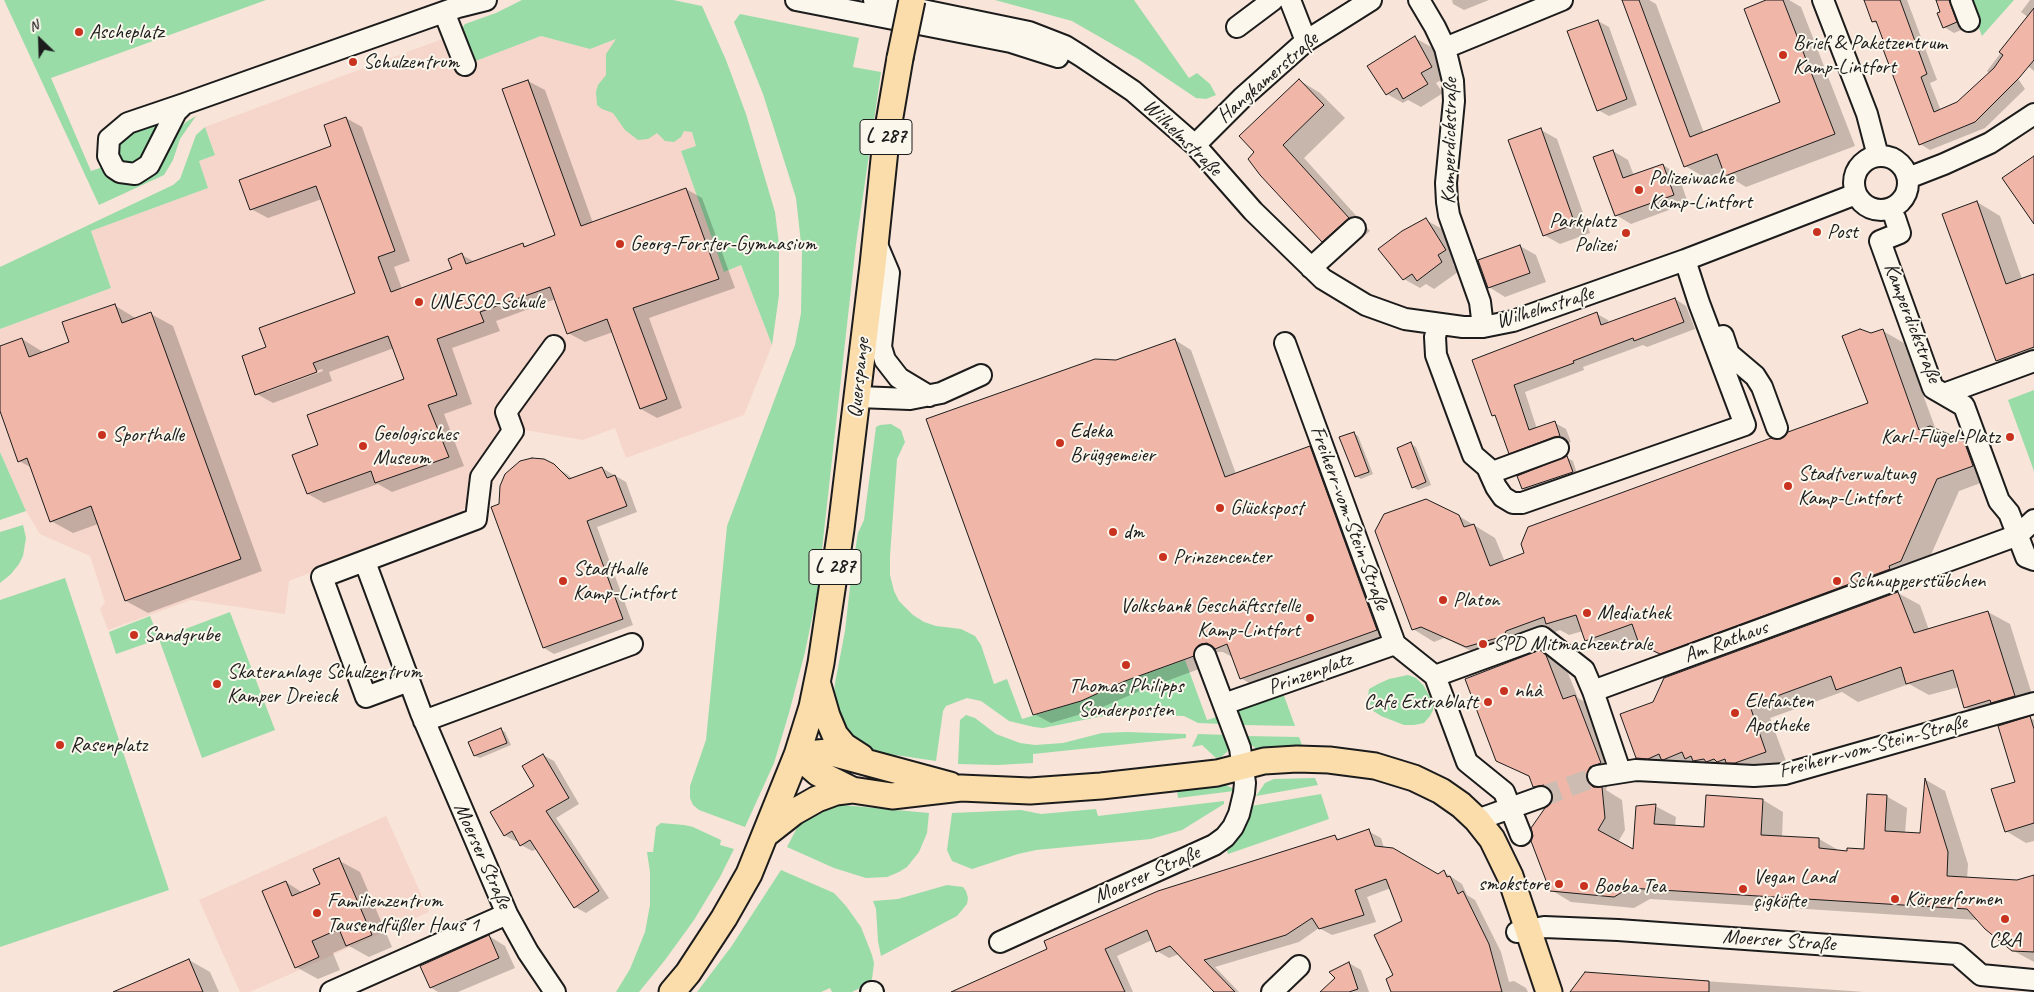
<!DOCTYPE html>
<meta charset="utf-8">
<style>
body{margin:0}
#map{position:relative;width:2034px;height:992px;overflow:hidden;background:#f8e4d8;font-family:Caveat,sans-serif}
canvas{display:block}
.north{position:absolute;left:15px;top:15px;width:50px;height:50px;-webkit-text-stroke:4px #fbf7ec;paint-order:stroke;rotate:336deg;font-size:14px;font-weight:700;line-height:20px;text-align:center;color:#1c1c1c}
.north::after{content:'';display:block;margin:auto;width:18px;height:22px;background:#1c1c1c;clip-path:polygon(50% 0,100% 100%,50% 72%,0 100%)}
</style>
<div id="map">
<canvas width="2034" height="992"></canvas>
<div class="north">N</div>
</div>
<script>
const ctx = document.querySelector('canvas').getContext('2d');
ctx.lineJoin = 'round';
function paint(path, color) { ctx.fillStyle = color; ctx.fill(path, 'evenodd'); }
const shape = rows => new Path2D(rows.map(r => 'M' + r).join(''));
function strokePath(path, color, width, dash) { ctx.strokeStyle = color; ctx.lineWidth = width; ctx.lineCap = dash ? 'butt' : 'round'; ctx.setLineDash(dash || []); ctx.stroke(path); }
function write(font, color, halo, rows, align = 'center') {
  ctx.font = font + ' Caveat,sans-serif'; ctx.lineWidth = 4; ctx.setLineDash([]); ctx.textBaseline = 'middle'; ctx.strokeStyle = halo; ctx.fillStyle = color; for (const [text, x, y, turn = 0] of rows) {
    ctx.save(); ctx.translate(x, y); ctx.rotate((+turn || 0) * Math.PI / 180); ctx.textAlign = isNaN(turn) ? turn : align; if (halo) ctx.strokeText(text, 0, 0); ctx.fillText(text, 0, 0); ctx.restore();
  }
}
const built = shape([
 [653,25,697,146,681,151,725,272,741,265,772,345,744,415,626,458,615,428,583,440,525,430,501,439,470,485,469,503,459,514,289,581,285,614,191,600,108,630,100,609,105,602,90,556,40,534,26,511,0,452,0,329,111,288,91,231,208,188,199,161,215,154,205,127,445,38,457,68,541,36,590,49],
 [386,816,429,912,250,992,240,992,199,900]
]);
const green = shape([
 [4,0,266,0,51,78,91,171,103,167,145,179,153,175,159,166,171,141,179,129,186,122,196,116,180,139,173,160,164,175,99,205],
 [522,0,673,0,702,6,726,60,746,114,775,212,779,244,779,295,772,345,741,265,724,272,681,151,696,146,692,132,684,131,681,137,674,142,665,141,657,133,648,139,638,140,625,130,613,113,602,109,597,105,596,92,598,85,606,75,606,54,616,39,590,49,541,36,473,62,462,28,465,24,496,13],
 [995,0,1134,0,1189,78,1197,73,1210,84,1216,95,1206,99,1196,98,1138,59,1072,21],
 [1968,0,2014,0,1982,36],
 [740,14,859,38,853,67,881,72,856,244,817,594,805,652,789,713,774,763,745,827,699,810,693,805,690,798,690,786,706,740,727,526,795,345,801,313,802,252,796,198,763,94,734,22],
 [162,121,151,151,137,163,129,164,118,157,116,150,118,143,132,129],
 [205,127,215,155,199,161,208,188,91,231,111,288,0,329,0,267,173,185,180,179,196,135],
 [2034,390,2034,471,2008,400],
 [891,424,901,430,905,442,897,459,890,556,890,575,894,591,899,601,913,615,924,622,936,626,961,629,975,636,981,645,994,684,1007,679,1022,719,1081,701,1125,681,1185,660,1207,720,1220,716,1223,724,1198,723,1184,716,1126,714,1098,717,1043,728,1034,727,1009,721,981,701,967,698,946,706,943,711,936,761,875,752,860,746,850,739,833,702,835,683,845,631,852,569,858,533,864,520,876,427,880,425],
 [0,452,26,511,0,520],
 [23,525,26,538,23,556,19,564,11,574,0,583,0,532],
 [65,578,169,890,0,947,0,600],
 [230,612,275,730,202,758,159,639,116,654,109,632,150,616,159,639],
 [1408,675,1416,678,1424,686,1433,703,1433,710,1430,716,1424,723,1414,725,1404,725,1381,716,1372,710,1368,696,1369,689,1378,684,1389,679],
 [1283,693,1295,726,1243,725,1237,709],
 [966,715,975,718,996,734,1020,743,1035,745,1063,743,1102,733,1125,732,1186,734,1186,738,1033,754,1033,763,998,765,958,764,960,720],
 [1198,734,1227,735,1230,745,1227,752,1221,757,1216,758,1202,745,1192,747],
 [1246,736,1299,737,1305,753,1262,753,1250,744],
 [1315,778,1318,785,1256,796,1265,783,1274,779],
 [1224,784,1232,788,1234,791,1178,798,1177,790],
 [1321,794,1329,819,1228,854,1225,845,1237,835,1251,806],
 [1224,801,1224,804,1182,830,1151,839,1036,850,1018,854,972,869,952,861,947,850,952,813,1021,810,1041,814,1096,809,1098,816],
 [832,804,929,813,927,833,919,852,907,867,899,872,887,877,866,878,834,868,787,847,799,824,806,816],
 [661,823,684,825,693,827,721,840,720,845,734,849,720,877,694,920,665,960,639,992,616,992,630,969,645,932,650,905,650,872,647,852,653,852,656,827],
 [781,870,834,893,846,906,861,927,872,955,874,963,872,979,870,983,852,992,832,992,830,988,821,992,697,992,731,947],
 [947,885,963,887,966,891,968,898,967,904,957,916,881,956,878,941,876,909,873,901,898,899]
]);
const shadow = shape([
 [1452,0,1489,0,1464,10,1453,4],
 [1624,0,1649,0,1656,4,1704,133,1782,102,1770,0,1789,0,1801,7,1855,146,1746,187,1726,175,1724,171,1706,178,1685,166],
 [1865,0,1907,0,1937,80,1930,83,1941,111,1958,103,1990,74,1987,71,2028,17,2021,12,2030,0,2034,0,2034,71,2023,62,2012,70,2025,89,1985,128,1930,150,1920,144,1878,24,1874,22],
 [1937,0,1961,0,1966,28,1954,33,1944,27,1942,13],
 [1598,21,1609,27,1637,105,1609,116,1598,110],
 [1415,38,1431,47,1448,76,1436,83,1443,93,1421,107,1408,100,1403,103,1387,94],
 [1299,80,1320,93,1345,118,1304,158,1370,231,1344,253,1323,241,1256,152],
 [528,81,545,90,593,223,686,189,702,198,735,288,649,318,682,408,657,418,641,409,613,332,585,342,568,333,556,299,496,321,500,331,452,348,472,404,444,414,464,466,392,492,378,484,324,503,308,494,406,380,394,348,329,372,332,381,273,403,257,394,267,348,357,293,322,199,268,218,251,209,333,147,346,118,362,127,410,261,394,267,402,289,454,270,462,255,475,262,523,245,527,247,557,236],
 [322,369,323,371,266,392,266,389],
 [1541,130,1557,139,1590,233,1560,244,1544,235],
 [1613,151,1628,160,1634,176,1663,165,1678,174,1688,203,1631,224,1616,215],
 [1977,202,2000,216,2022,279,2034,275,2034,369,2021,374,1997,360],
 [1426,220,1442,229,1462,259,1453,264,1458,272,1434,289,1426,284,1420,288,1404,279],
 [1520,246,1536,255,1546,282,1505,297,1489,287],
 [1675,299,1686,306,1695,329,1647,347,1643,345,1583,367,1584,370,1525,392,1537,429,1555,423,1566,429,1571,442,1521,459,1510,453,1498,418,1493,415,1474,361,1597,314,1608,320,1609,323],
 [114,305,137,319,151,314,173,326,262,571,148,613,126,601,98,524,73,533,51,521,32,468,19,461,0,408,0,347,22,339,43,352,71,343],
 [1883,331,1904,343,1936,430,1964,442,1986,455,1994,478,1959,491,1923,573,1662,656,1640,643,1639,641,1607,652,1586,640,1583,631,1569,635,1560,630,1488,659,1444,638,1434,642,1413,629,1459,516,1495,538,1505,562,1869,403,1871,335],
 [1175,340,1191,350,1236,474,1310,447,1326,457,1392,639,1257,688,1241,678,1232,657,1223,652,1218,652,1212,657,1210,665,1142,690,1098,709,1051,723,1034,714,1117,362],
 [1353,433,1358,436,1373,474,1361,479,1356,476],
 [1411,444,1416,447,1431,485,1418,490,1413,487],
 [1566,457,1573,461,1577,474,1528,491,1523,489],
 [547,462,567,474,573,479,602,468,626,482,637,512,597,527,633,625,554,654,544,648,501,505],
 [1898,593,1920,605,1929,630,1988,612,2010,624,2034,701,1987,720,1965,707,1959,687,1929,695,1909,684,1858,702,1842,692,1770,718,1787,764,1758,775,1659,770,1637,757,1654,703],
 [1540,652,1566,668,1578,698,1595,708,1610,778,1606,790,1622,800,1625,830,1618,842,1634,851,1655,806,1676,817,1675,826,1705,829,1707,797,1763,800,1783,812,1782,837,1819,839,1840,851,1865,851,1886,796,1907,808,1905,834,1921,835,1926,780,1945,791,1968,864,1967,879,2017,882,2034,876,2034,962,2012,950,1978,920,1650,899,1634,908,1571,902,1551,890,1551,805,1554,798,1534,786,1531,778,1497,760],
 [2030,718,2034,720,2034,841,2026,843,2006,831],
 [501,730,505,732,511,745,480,758,475,756],
 [543,755,554,761,579,804,556,818,609,898,586,913,575,907,537,849,532,851,521,845,518,840,515,841,504,835,536,786],
 [1368,831,1381,838,1384,848,1438,875,1444,872,1462,884,1467,895,1475,900,1501,952,1509,982,1514,981,1526,988,1528,992,1392,992,1403,922,1391,888,1367,897,1376,922,1332,935,1319,928,1299,942,1215,967,1239,992,1215,992,1179,954,1169,958,1157,951,1152,940,1117,956,1133,992,966,992,1335,837,1341,840],
 [338,860,360,872,392,947,369,957,349,946,333,953,340,970,318,979,296,967,286,882,303,893,321,885],
 [489,936,505,946,515,968,458,992,438,992,430,987],
 [189,960,210,972,219,992,117,992],
 [1349,963,1361,970,1369,992,1322,992],
 [1585,973,1851,991,1864,992,1572,992]
]);
const building = shape([
 [1622,0,1639,0,1690,137,1780,102,1744,9,1766,0,1783,0,1835,134,1725,176,1717,154,1684,167,1622,0],
 [1864,0,1900,0,1927,74,1921,77,1934,112,1957,102,1994,68,2003,55,1999,52,2034,8,2034,60,2019,78,1975,122,1919,145,1883,49,1886,48,1876,21,1872,22,1864,0],
 [1936,0,1949,0,1957,22,1943,28,1937,13,1940,12,1936,0],
 [1598,20,1627,99,1597,111,1567,31,1598,20],
 [1415,36,1432,67,1421,73,1428,84,1403,99,1397,88,1386,95,1367,66,1415,36],
 [1299,79,1324,105,1283,145,1349,218,1322,242,1260,175,1248,159,1254,152,1239,136,1299,79],
 [528,80,581,226,686,188,719,279,633,308,667,399,640,409,607,319,567,334,550,287,480,312,484,322,437,339,457,395,428,405,449,457,375,483,371,471,307,494,292,455,318,445,307,415,404,379,388,336,313,363,317,372,255,395,242,356,266,347,259,328,355,293,316,186,250,210,239,180,331,146,324,125,346,117,395,251,378,257,391,292,452,269,448,259,462,253,466,264,523,243,524,247,555,235,502,89,528,80],
 [1541,128,1575,224,1543,236,1508,140,1541,128],
 [1613,150,1623,178,1663,164,1674,195,1615,216,1593,157,1613,150],
 [2034,156,2034,224,2002,178,2034,156],
 [1977,201,2006,284,2034,274,2034,347,1996,361,1942,214,1977,201],
 [1426,218,1446,250,1438,255,1442,262,1417,281,1412,274,1403,280,1378,249,1402,231,1426,218],
 [1520,245,1530,273,1488,288,1478,260,1520,245],
 [1675,298,1684,322,1634,341,1633,338,1573,361,1574,363,1514,385,1529,430,1555,421,1560,436,1554,437,1509,454,1495,415,1492,416,1472,360,1597,312,1601,325,1675,298],
 [115,304,122,323,151,312,241,559,125,601,91,506,50,522,27,458,18,462,0,411,0,346,22,338,29,357,69,342,62,322,115,304],
 [1860,329,1871,333,1883,329,1919,430,1930,426,1964,441,1973,466,1937,479,1901,561,1889,566,1890,569,1660,654,1639,644,1632,624,1585,641,1576,615,1546,624,1544,617,1506,631,1504,636,1466,647,1421,627,1412,630,1375,531,1384,514,1426,499,1459,515,1464,527,1474,524,1490,566,1524,553,1521,544,1528,527,1771,438,1781,439,1788,432,1868,403,1842,336,1860,329],
 [1175,339,1225,477,1310,446,1377,630,1240,679,1227,644,1215,649,1207,643,1201,644,1196,648,1194,656,1125,681,1081,701,1033,715,926,419,1095,359,1116,360,1175,339],
 [1354,432,1369,472,1355,477,1339,437,1354,432],
 [1411,442,1426,482,1412,488,1397,448,1411,442],
 [1567,456,1573,472,1522,489,1517,476,1567,456],
 [532,458,544,459,554,464,569,479,602,467,607,478,615,475,627,506,587,521,623,619,543,648,491,507,499,504,500,486,505,474,520,461,532,458],
 [1898,592,1914,633,1988,611,2015,696,1991,703,1990,700,1964,708,1953,670,1906,684,1901,667,1836,690,1831,676,1750,706,1766,752,1735,763,1726,763,1725,759,1717,762,1714,759,1706,762,1704,759,1693,761,1691,756,1685,759,1682,752,1663,760,1661,759,1659,754,1648,759,1636,758,1620,714,1653,702,1664,678,1898,592],
 [1540,650,1546,655,1563,699,1575,695,1601,763,1590,767,1586,777,1589,783,1593,787,1602,787,1605,818,1598,830,1633,849,1636,806,1656,804,1654,824,1704,827,1706,795,1763,799,1761,835,1819,838,1819,848,1847,851,1847,848,1864,849,1867,794,1887,795,1885,831,1920,833,1925,778,1948,852,1947,876,2017,880,2034,875,2034,952,2012,951,1985,929,1967,909,1629,888,1614,897,1550,891,1531,841,1533,836,1531,828,1545,808,1550,804,1553,799,1552,793,1544,785,1533,787,1529,776,1496,761,1465,679,1540,650],
 [2030,716,2034,729,2034,823,2005,832,1991,789,2015,782,1998,726,2030,716],
 [501,728,507,743,474,756,468,742,501,728],
 [543,754,569,798,546,811,599,891,574,908,530,840,520,846,512,831,504,836,490,812,534,786,522,766,543,754],
 [1369,829,1375,846,1393,848,1438,874,1444,870,1447,877,1450,876,1458,894,1463,891,1489,944,1502,992,1391,992,1386,979,1393,975,1374,935,1402,921,1386,879,1355,890,1364,915,1319,929,1312,918,1286,935,1204,960,1235,992,1214,992,1170,946,1156,952,1147,930,1105,949,1125,992,951,992,1047,949,1044,941,1158,891,1335,835,1337,840,1369,829],
 [339,858,372,935,346,946,339,929,312,941,319,957,295,968,262,891,286,881,292,896,320,884,313,869,339,858],
 [489,935,499,958,430,988,420,966,489,935],
 [189,959,203,992,113,992,189,959],
 [1349,962,1358,989,1349,992,1320,992,1335,978,1329,972,1349,962],
 [1585,972,1709,981,1709,992,1570,992,1585,972]
]);
const minorTunnel = shape([
 [1541,797,1598,776]
]);
const minor = shape([
 [796,0,1011,42,1058,57],
 [874,0,1029,32,1065,46,1081,56,1133,91,1195,145,1253,211,1323,279,1366,305,1405,319,1463,327,1483,327,1513,321,1685,260,1856,194],
 [1290,0,1306,41],
 [1419,0,1435,27,1445,48],
 [1823,0,1867,114,1878,156],
 [1961,0,1969,21],
 [444,12,465,65],
 [1237,27,1273,0],
 [184,104,176,112,149,165,135,174,120,172,114,168,108,156,109,139,128,123,184,104,246,82,458,7,486,0],
 [1195,145,1242,98,1306,41,1371,0],
 '1854 183a27 27 0 1 1 54 0a27 27 0 1 1-54 0Z',
 [1908,178,1944,164,1990,143,2034,114],
 [1895,218,1900,233,1880,241,1933,388,1964,406,1999,501,2009,513,2026,557,2034,560],
 [875,240,889,273,881,347,885,360,899,378,929,396],
 [1311,268,1355,228],
 [1438,324,1435,337,1436,355,1473,455,1487,467,1496,487,1503,497,1513,503,1522,503,1745,425,1699,303,1685,260],
 [1483,327,1480,302,1449,215,1447,202,1446,183,1454,101,1453,81,1445,48,1562,0],
 [1723,336,1729,354,1755,376,1762,387,1777,428],
 [1285,343,1395,644,1435,676,1467,762,1504,792,1521,835],
 [1944,394,2034,361],
 [858,397,910,399,941,393,981,375],
 [1490,473,1558,448],
 [365,562,421,713,507,914,528,952,555,992],
 [1435,676,1542,637,1584,670,1593,691,2018,535,2034,520],
 [409,681,366,697,322,577,476,519,481,477,513,431,506,412,554,346],
 [1593,691,1620,771],
 [1224,704,1395,644],
 [424,721,632,644],
 [1598,776,1636,770,1754,776,1785,774,2034,703],
 [1477,820,1541,797],
 [1517,932,1544,927,1618,930,1957,954,1981,975,2034,980],
 [1000,942,1214,845,1225,837,1233,827,1239,814,1244,793,1245,783,1240,748,1205,655],
 [331,992,507,914],
 [871,992,873,992],
 [1272,992,1299,966]
]);
const major = shape([
 [818,685,827,716,835,735,844,746,861,757],
 [797,755,828,752,950,785],
 [797,755,818,773,852,790],
 [766,834,794,812,817,799,836,792,852,790,892,796,961,788,1030,791,1101,786,1217,773,1264,761,1297,759,1329,760,1375,766,1414,778,1441,791,1461,805,1477,820,1492,839,1510,876,1549,992],
 [672,992,688,973,724,918,749,874,797,755,812,707,821,663,841,529,873,265,886,140,900,58]
]);
const majorBridge = shape([
 [900,58,912,0]
]);
const markers = [
 [79,32,5,"#c8321e"],
 [1783,55,5,"#c8321e"],
 [353,62,5,"#c8321e"],
 [1639,190,5,"#c8321e"],
 [1817,232,5,"#c8321e"],
 [1626,233,5,"#c8321e"],
 [620,244,5,"#c8321e"],
 [419,302,5,"#c8321e"],
 [102,435,5,"#c8321e"],
 [2010,437,5,"#c8321e"],
 [1060,443,5,"#c8321e"],
 [363,446,5,"#c8321e"],
 [1788,486,5,"#c8321e"],
 [1220,508,5,"#c8321e"],
 [1113,532,5,"#c8321e"],
 [1163,557,5,"#c8321e"],
 [563,581,5,"#c8321e"],
 [1837,581,5,"#c8321e"],
 [1443,600,5,"#c8321e"],
 [1587,613,5,"#c8321e"],
 [1310,618,5,"#c8321e"],
 [134,635,5,"#c8321e"],
 [1483,644,5,"#c8321e"],
 [1126,665,5,"#c8321e"],
 [217,684,5,"#c8321e"],
 [1504,691,5,"#c8321e"],
 [1488,702,5,"#c8321e"],
 [1735,713,5,"#c8321e"],
 [60,745,5,"#c8321e"],
 [1559,884,5,"#c8321e"],
 [1584,886,5,"#c8321e"],
 [1743,889,5,"#c8321e"],
 [1895,899,5,"#c8321e"],
 [317,913,5,"#c8321e"],
 [2005,919,5,"#c8321e"]
];
const shields = [
 [886,137,52],
 [835,567,52]
];
const shieldNames = [
 ["L 287",886,137],
 ["L 287",835,567]
];
const poiNames = [
 ["Ascheplatz",89,32],
 ["Brief & Paketzentrum",1793,43],
 ["Kamp-Lintfort",1793,67],
 ["Schulzentrum",363,62],
 ["Polizeiwache",1649,178],
 ["Kamp-Lintfort",1649,202],
 ["Parkplatz",1616,221,"right"],
 ["Polizei",1616,245,"right"],
 ["Post",1827,232],
 ["Georg-Forster-Gymnasium",630,244],
 ["UNESCO-Schule",429,302],
 ["Edeka",1070,431],
 ["Brüggemeier",1070,455],
 ["Geologisches",373,434],
 ["Museum",373,458],
 ["Sporthalle",112,435],
 ["Karl-Flügel-Platz",2000,437,"right"],
 ["Stadtverwaltung",1798,474],
 ["Kamp-Lintfort",1798,498],
 ["Glückspost",1230,508],
 ["dm",1123,532],
 ["Prinzencenter",1173,557],
 ["Stadthalle",573,569],
 ["Kamp-Lintfort",573,593],
 ["Schnupperstübchen",1847,581],
 ["Platon",1453,600],
 ["Volksbank Geschäftsstelle",1300,606,"right"],
 ["Kamp-Lintfort",1300,630,"right"],
 ["Mediathek",1597,613],
 ["Sandgrube",144,635],
 ["SPD Mitmachzentrale",1493,644],
 ["Skateranlage Schulzentrum",227,672],
 ["Kamper Dreieck",227,696],
 ["Thomas Philipps",1126,686,"center"],
 ["Sonderposten",1126,710,"center"],
 ["nhà",1514,691],
 ["Elefanten",1745,701],
 ["Apotheke",1745,725],
 ["Cafe Extrablatt",1478,702,"right"],
 ["Rasenplatz",70,745],
 ["Vegan Land",1753,877],
 ["çigköfte",1753,901],
 ["smokstore",1549,884,"right"],
 ["Booba Tea",1594,886],
 ["Körperformen",1905,899],
 ["Familienzentrum",327,901],
 ["Tausendfüßler Haus 1",327,925],
 ["C&A",2005,940,"center"]
];
const streetNames = [
 ["Hangkamerstraße",1268,78,-41],
 ["Wilhelmstraße",1182,138,44],
 ["Kamperdickstraße",1450,141,-89],
 ["Wilhelmstraße",1545,308,-17],
 ["Kamperdickstraße",1912,323,69],
 ["Querspange",859,378,-84],
 ["Freiherr-vom-Stein-Straße",1349,518,70],
 ["Am Rathaus",1726,642,-20],
 ["Prinzenplatz",1310,674,-20],
 ["Freiherr-vom-Stein-Straße",1873,747,-15],
 ["Moerser Straße",482,856,66],
 ["Moerser Straße",1147,875,-24],
 ["Moerser Straße",1779,941,4]
];
paint(built, '#f6d6ca');
paint(green, '#99dca8');
paint(shadow, '#0003');
paint(building, '#f0b7a9');
strokePath(building, '#1c1c1c', 1);
strokePath(minorTunnel, '#ccbcb2', 20, [20, 10]);
strokePath(minor, '#1c1c1c', 24);
strokePath(major, '#1c1c1c', 29);
strokePath(minor, '#fbf7ec', 20);
strokePath(major, '#fbddab', 25);
strokePath(majorBridge, '#1c1c1c', 29, []);
strokePath(majorBridge, '#fbddab', 25);
for (const [x, y, r, color] of markers) { const dot = new Path2D(); dot.arc(x, y, r, 0, 2 * Math.PI); ctx.fillStyle = color; ctx.fill(dot); strokePath(dot, '#fbf7ec', 2); }
for (const [x, y, w] of shields) { const box = new Path2D(); box.roundRect(x - w / 2, y - 17.5, w, 35, 4); ctx.fillStyle = '#fbf7ec'; ctx.fill(box); strokePath(box, '#1c1c1c', 1); }
write('bold 20px', '#1c1c1c', null, shieldNames);
write('21px', '#1c1c1c', '#fbf7ec', poiNames, 'left');
write('21px', '#1c1c1c', '#fbf7ec', streetNames);
</script>
